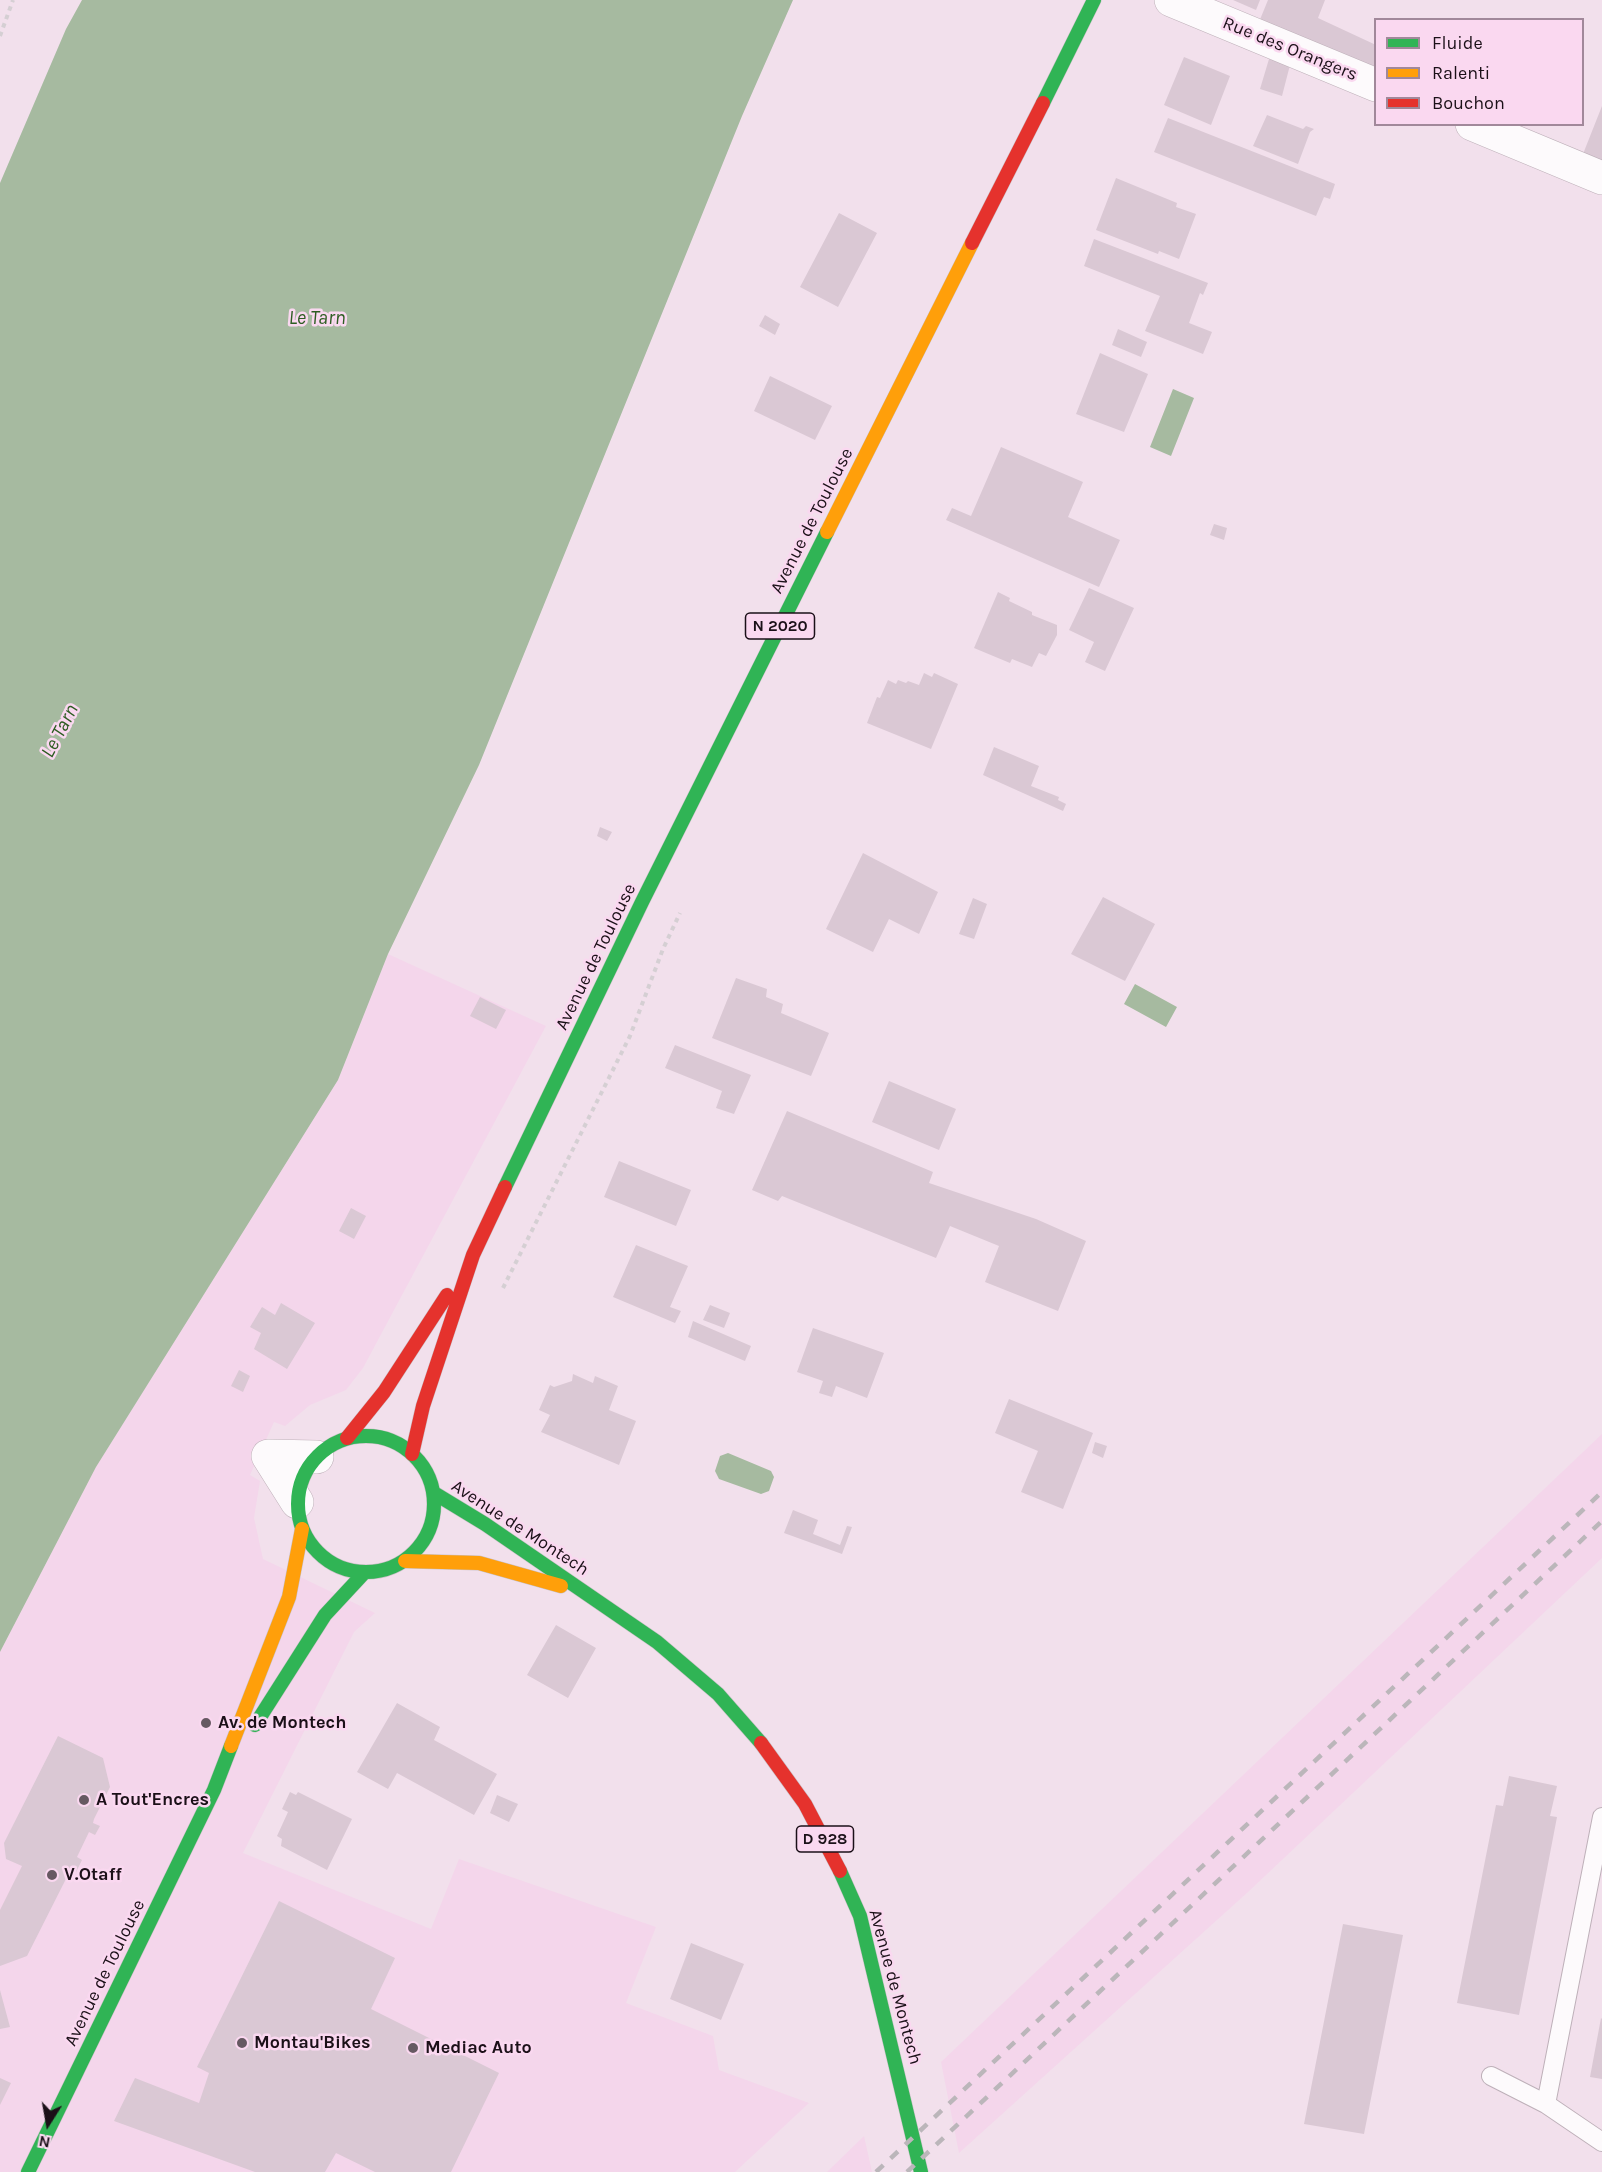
<!DOCTYPE html>
<style>
body{margin:0}
#map{position:relative;width:1602px;height:2172px;overflow:hidden;background:#f2e0ec;font-family:Karla,sans-serif}
canvas{display:block}
.legend{position:absolute;left:1374px;top:18px;width:210px;height:108px;box-sizing:border-box;background:#fad8f0;border:2px solid #a1889a;margin:0;padding:8px 10px;list-style:none;font-size:18px;color:#1b1018}
.legend li{display:flex;align-items:center;gap:12px;height:30px}
.legend b{width:30px;border:2px solid #a1889a}
.north{position:absolute;left:18px;top:2094px;width:60px;height:60px;-webkit-text-stroke:4px #fad8f0;paint-order:stroke;rotate:191deg;font-size:16px;font-weight:700;line-height:24px;text-align:center;color:#1b1018}
.north::after{content:'';display:block;margin:auto;width:21px;height:27px;background:#1b1018;clip-path:polygon(50% 0,100% 100%,50% 72%,0 100%)}
</style>
<div id="map">
<canvas width="1602" height="2172"></canvas>
<ul class="legend">
<li><b style="height:8px;background:#30b455"></b>Fluide</li>
<li><b style="height:8px;background:#ff9f0a"></b>Ralenti</li>
<li><b style="height:8px;background:#e5322d"></b>Bouchon</li>
</ul>
<div class="north">N</div>
</div>
<script>
const ctx = document.querySelector('canvas').getContext('2d');
ctx.lineJoin = 'round';
function paint(path, color) { ctx.fillStyle = color; ctx.fill(path, 'evenodd'); }
const shape = rows => new Path2D(rows.map(r => 'M' + r).join(''));
function strokePath(path, color, width, dash) { ctx.strokeStyle = color; ctx.lineWidth = width; ctx.lineCap = dash ? 'butt' : 'round'; ctx.setLineDash(dash || []); ctx.stroke(path); }
function write(font, color, halo, rows, align = 'center') {
  ctx.font = font + ' Karla,sans-serif'; ctx.lineWidth = 5; ctx.setLineDash([]); ctx.textBaseline = 'middle'; ctx.strokeStyle = halo; ctx.fillStyle = color; for (const [text, x, y, turn = 0] of rows) {
    ctx.save(); ctx.translate(x, y); ctx.rotate((+turn || 0) * Math.PI / 180); ctx.textAlign = isNaN(turn) ? turn : align; if (halo) ctx.strokeText(text, 0, 0); ctx.fillText(text, 0, 0); ctx.restore();
  }
}
const built = shape([
 [388,954,546,1026,363,1368,346,1390,310,1405,285,1426,274,1422,250,1475,260,1481,254,1518,263,1559,375,1613,354,1632,243,1853,431,1929,459,1859,656,1927,626,2003,713,2036,719,2070,809,2103,735,2172,0,2172,0,1652,96,1467,338,1080],
 [1602,1434,1602,1558,1248,1892,959,2153,941,2062],
 [864,2136,872,2172,827,2172]
]);
const water = shape([
 [82,0,793,0,742,116,479,765,388,954,338,1080,96,1467,0,1652,0,183,66,29],
 [1173,389,1194,398,1171,456,1150,447],
 [1135,984,1177,1007,1166,1027,1124,1004],
 [728,1453,771,1471,774,1477,769,1491,761,1494,719,1479,715,1471,720,1456]
]);
const building = shape([
 [1233,0,1260,0,1256,10],
 [1268,0,1325,0,1318,18,1376,45,1376,70,1259,22],
 [1184,57,1230,76,1211,125,1164,105],
 [1269,59,1290,65,1282,96,1260,89],
 [1602,106,1602,162,1583,154],
 [1267,115,1303,129,1306,126,1314,129,1310,132,1298,164,1253,146],
 [1168,118,1335,184,1330,199,1324,197,1316,216,1154,152],
 [1116,178,1177,203,1176,207,1196,214,1179,259,1159,251,1158,254,1096,230],
 [839,213,877,233,838,307,800,287],
 [1094,239,1208,283,1203,295,1200,293,1189,323,1212,332,1203,354,1145,331,1160,296,1084,266],
 [765,315,780,324,775,335,759,326],
 [1118,329,1147,342,1141,357,1112,345],
 [1100,353,1148,374,1124,432,1076,414],
 [770,376,832,406,815,440,754,411],
 [1001,447,1083,482,1068,517,1120,540,1099,587,946,520,952,508,971,516],
 [1214,524,1227,528,1224,540,1210,535],
 [1089,588,1134,608,1105,671,1085,662,1094,642,1069,630],
 [998,592,1010,598,1009,601,1032,612,1032,615,1057,625,1057,635,1046,656,1039,653,1032,667,1012,659,1010,663,974,648],
 [924,673,932,677,934,673,958,684,931,749,867,723,877,697,880,698,888,680,896,684,898,680,906,683,908,681,919,685],
 [994,747,1039,766,1031,786,1059,797,1058,800,1066,804,1063,811,983,775],
 [600,827,612,832,607,841,597,836],
 [863,853,938,892,919,934,889,919,873,952,826,929],
 [1103,897,1155,924,1125,981,1071,954],
 [973,898,987,904,974,939,959,934],
 [736,978,767,989,766,997,783,1004,781,1013,829,1033,811,1076,712,1038],
 [480,997,506,1010,496,1029,470,1016],
 [675,1045,751,1075,734,1114,716,1108,722,1091,665,1068],
 [889,1081,956,1109,939,1150,872,1122],
 [787,1111,933,1172,929,1183,1036,1219,1086,1241,1058,1311,985,1282,999,1246,950,1226,936,1258,782,1196,778,1201,752,1190],
 [619,1161,691,1190,676,1226,604,1197],
 [351,1208,366,1216,354,1239,339,1231],
 [636,1245,688,1266,670,1307,681,1311,675,1323,613,1297],
 [281,1303,315,1323,287,1369,254,1349,261,1333,250,1327,262,1307,275,1315],
 [710,1305,730,1313,724,1328,703,1320],
 [693,1321,751,1346,745,1361,688,1337],
 [813,1328,884,1353,867,1398,836,1386,832,1397,819,1393,823,1381,797,1372],
 [239,1370,250,1376,243,1392,231,1386],
 [573,1374,593,1383,595,1376,618,1386,609,1410,636,1421,619,1465,541,1432,550,1415,539,1410,550,1385,554,1387,572,1381],
 [1009,1399,1093,1433,1063,1509,1021,1492,1038,1451,995,1433],
 [1095,1442,1107,1446,1103,1458,1092,1453],
 [793,1510,818,1520,813,1534,840,1545,847,1526,852,1527,842,1554,784,1533],
 [556,1625,596,1648,568,1698,527,1675],
 [397,1703,440,1727,434,1740,497,1774,474,1815,397,1773,388,1789,357,1772],
 [58,1736,103,1758,110,1787,94,1819,93,1823,100,1826,95,1835,89,1832,77,1857,82,1860,76,1872,71,1869,27,1956,0,1966,0,1910,22,1866,6,1859,4,1843],
 [1509,1776,1557,1786,1550,1816,1557,1817,1519,2015,1457,2003,1496,1805,1503,1806],
 [290,1792,296,1795,298,1792,352,1819,327,1870,281,1846,282,1839,277,1836,288,1812,282,1809],
 [497,1795,518,1804,509,1822,490,1813],
 [279,1901,395,1958,371,2009,499,2073,451,2172,375,2172,336,2153,325,2172,255,2172,114,2121,135,2078,199,2103,209,2073,197,2067],
 [1343,1924,1403,1935,1364,2134,1304,2124],
 [691,1943,744,1964,721,2020,670,1999],
 [0,1990,10,2027,0,2029],
 [1601,2018,1602,2019,1602,2079,1590,2077],
 [0,2078,11,2083,0,2105]
]);
const path = shape([
 [0,36,13,0],
 [503,1288,630,1036,663,949,680,913]
]);
const lane = shape([
 [1602,1817,1546,2104,1602,2142],
 [1491,2076,1546,2104]
]);
const street = shape([
 [1171,0,1376,85],
 [1472,124,1602,178],
 [297,1502,268,1456,317,1457]
]);
const fast = shape([
 [1043,103,1094,0],
 [505,1187,642,902,827,532],
 '298 1504a68 68 0 1 1 136 0a68 68 0 1 1-136 0Z',
 [434,1493,485,1524,657,1642,718,1694,761,1743],
 [255,1725,325,1615,364,1573],
 [840,1871,860,1916,921,2172],
 [28,2172,214,1790,231,1746]
]);
const slow = shape([
 [827,532,972,243],
 [405,1561,479,1563,561,1586],
 [231,1746,289,1597,302,1529]
]);
const jam = shape([
 [972,243,1043,103],
 [347,1438,384,1392,447,1295],
 [412,1454,423,1406,473,1255,505,1187],
 [761,1743,805,1804,840,1871]
]);
const rail = shape([
 [876,2172,1602,1492],
 [907,2172,1602,1521]
]);
const markers = [
 [206,1723,6,"#665962"],
 [84,1800,6,"#665962"],
 [52,1875,6,"#665962"],
 [242,2043,6,"#665962"],
 [413,2048,6,"#665962"]
];
const shields = [
 [780,626,69],
 [825,1839,57]
];
const shieldNames = [
 ["N 2020",780,626],
 ["D 928",825,1839]
];
const streetNames = [
 ["Rue des Orangers",1290,49,22],
 ["Avenue de Toulouse",812,521,-63],
 ["Avenue de Toulouse",596,957,-64],
 ["Avenue de Montech",520,1528,33],
 ["Avenue de Toulouse",105,1973,-64],
 ["Avenue de Montech",895,1987,75]
];
const poiNames = [
 ["Av. de Montech",218,1723],
 ["A Tout'Encres",96,1800],
 ["V.Otaff",64,1875],
 ["Montau'Bikes",254,2043],
 ["Mediac Auto",425,2048]
];
const waterNames = [
 ["Le Tarn",317,318],
 ["Le Tarn",60,731,-62]
];
paint(built, '#f4d6eb');
paint(water, '#a6baa0');
paint(building, '#dac8d4');
strokePath(lane, '#beb0b9', 20);
strokePath(street, '#beb0b9', 34);
strokePath(fast, '#c8c0c5', 15);
strokePath(slow, '#c8c0c5', 15);
strokePath(jam, '#c8c0c5', 15);
strokePath(path, '#d5cfd3', 4, [4.5, 4.5]);
strokePath(lane, '#fdfafc', 18);
strokePath(street, '#fdfafc', 33);
strokePath(fast, '#30b455', 14);
strokePath(slow, '#ff9f0a', 14);
strokePath(jam, '#e5322d', 14);
strokePath(rail, '#bbb6ba', 4.5, [10, 10]);
for (const [x, y, r, color] of markers) { const dot = new Path2D(); dot.arc(x, y, r, 0, 2 * Math.PI); ctx.fillStyle = color; ctx.fill(dot); strokePath(dot, '#fad8f0', 2); }
for (const [x, y, w] of shields) { const box = new Path2D(); box.roundRect(x - w / 2, y - 13, w, 26, 4.5); ctx.fillStyle = '#fad8f0'; ctx.fill(box); strokePath(box, '#1b1018', 1.5); }
write('bold 16px', '#1b1018', null, shieldNames);
write('18px', '#1b1018', '#fad8f0', streetNames);
write('bold 18px', '#1b1018', '#fad8f0', poiNames, 'left');
write('italic 20px', '#2d5d22', '#fad8f0', waterNames);
</script>
